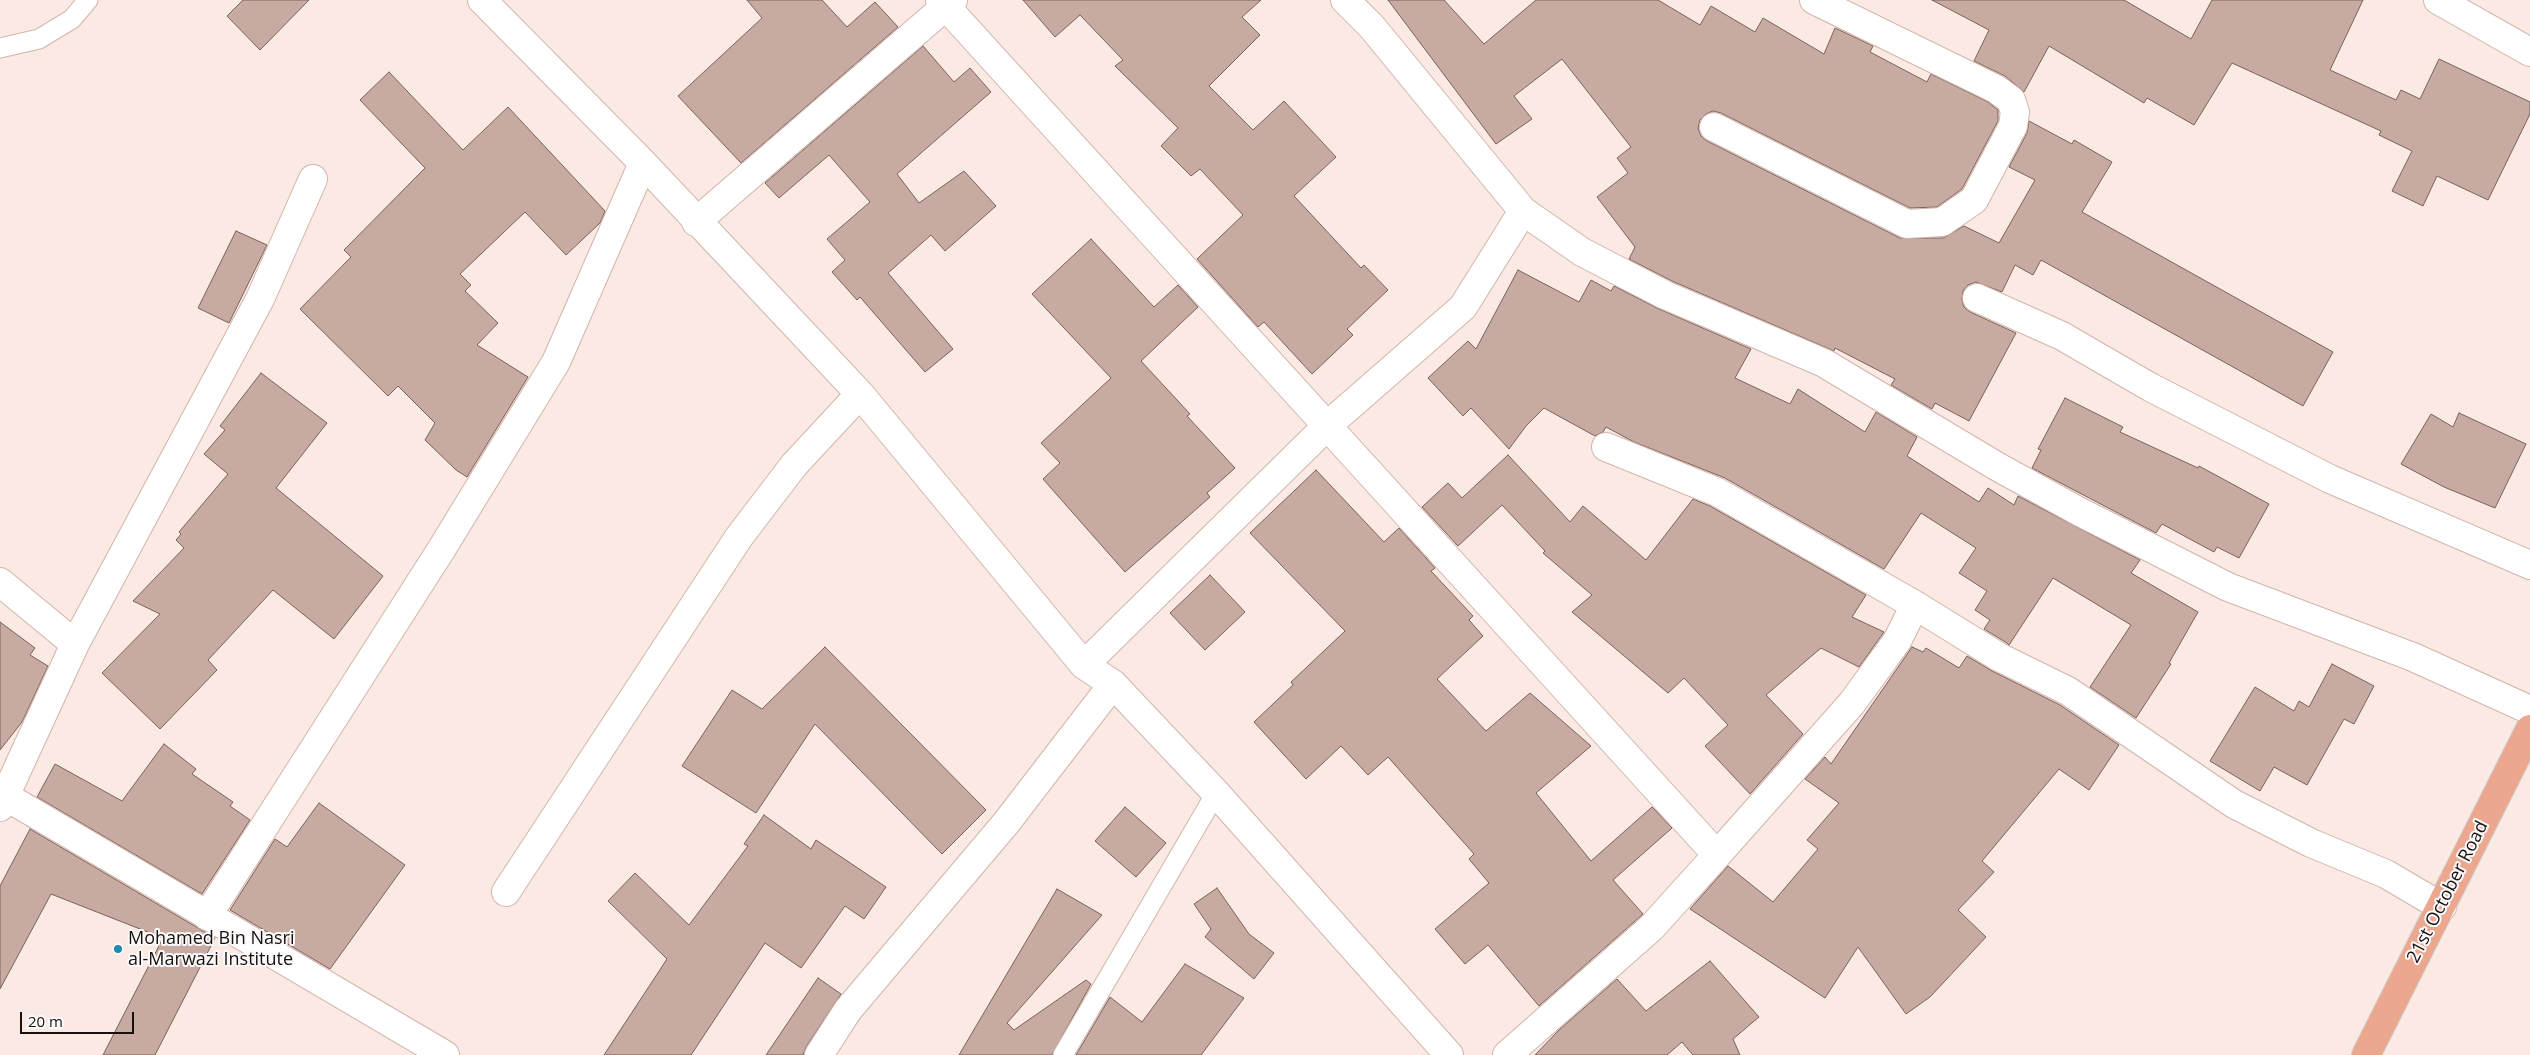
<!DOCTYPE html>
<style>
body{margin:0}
#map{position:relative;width:2530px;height:1055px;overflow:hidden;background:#fbe9e3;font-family:"Open Sans",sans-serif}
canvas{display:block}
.scale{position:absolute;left:20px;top:1012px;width:114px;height:22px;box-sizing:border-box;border:2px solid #190f0c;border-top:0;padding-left:6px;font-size:15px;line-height:18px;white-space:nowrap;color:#190f0c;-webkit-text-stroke:4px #fafafa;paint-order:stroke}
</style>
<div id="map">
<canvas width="2530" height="1055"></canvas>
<div class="scale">20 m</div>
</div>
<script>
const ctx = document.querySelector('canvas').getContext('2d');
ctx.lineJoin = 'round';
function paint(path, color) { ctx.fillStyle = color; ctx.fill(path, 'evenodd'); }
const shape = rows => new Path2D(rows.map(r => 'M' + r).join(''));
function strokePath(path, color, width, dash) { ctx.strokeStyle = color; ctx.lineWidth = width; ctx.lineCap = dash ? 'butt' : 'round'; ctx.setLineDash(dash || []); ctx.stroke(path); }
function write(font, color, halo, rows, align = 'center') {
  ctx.font = font + ' "Open Sans",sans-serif'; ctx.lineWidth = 4; ctx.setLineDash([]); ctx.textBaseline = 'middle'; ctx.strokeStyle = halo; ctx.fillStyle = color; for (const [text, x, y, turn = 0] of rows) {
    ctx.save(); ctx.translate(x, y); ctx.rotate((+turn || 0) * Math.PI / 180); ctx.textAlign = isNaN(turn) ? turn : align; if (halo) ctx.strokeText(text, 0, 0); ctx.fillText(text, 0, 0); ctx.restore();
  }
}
const building = shape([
 [243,0,309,0,260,50,227,16,243,0],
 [747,0,822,0,847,27,875,2,898,27,741,163,678,96,762,18,747,0],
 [1023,0,1261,0,1242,17,1260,35,1209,86,1253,130,1284,101,1336,157,1294,196,1361,268,1364,265,1388,290,1347,329,1353,335,1312,374,1264,322,1258,327,1197,259,1243,215,1200,169,1191,176,1161,146,1178,128,1115,66,1123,60,1080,15,1055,37,1023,0],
 [1388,0,1444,0,1484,44,1536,0,1658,0,1700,25,1711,6,1755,32,1763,18,1824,54,1835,28,1873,46,1870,52,1927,82,1931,74,1988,102,1998,110,1998,121,1962,189,1937,207,1910,208,1721,113,1713,111,1706,114,1700,120,1698,128,1701,136,1707,141,1900,238,1943,238,1964,226,1999,243,2035,180,2009,167,2027,133,2029,121,2072,144,2074,140,2112,162,2082,212,2333,352,2303,406,2041,260,2033,275,2015,265,2002,292,1976,282,1968,285,1963,291,1962,300,1964,307,1970,312,2016,333,1969,421,1935,403,1932,409,1891,385,1895,379,1835,348,1834,351,1672,281,1629,259,1635,247,1597,197,1628,173,1617,158,1631,147,1562,59,1514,96,1532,119,1496,144,1388,0],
 [1932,0,2124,0,2191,39,2212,0,2363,0,2330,70,2396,100,2401,90,2420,99,2439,59,2530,102,2530,114,2488,200,2437,176,2423,206,2392,191,2412,151,2379,135,2381,131,2232,63,2194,125,2147,98,2144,103,2049,46,2024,92,2005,76,1974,61,1989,30,1932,0],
 [923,46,954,82,970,68,991,92,897,174,919,203,964,171,996,206,945,251,931,235,888,273,953,349,925,372,860,297,857,300,832,272,845,260,827,239,870,202,829,155,779,198,765,183,923,46],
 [389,72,463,150,508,107,605,211,600,223,566,255,525,212,460,274,471,285,465,291,498,323,477,345,528,377,467,477,456,470,425,440,435,423,398,386,388,396,300,309,351,257,344,250,425,168,360,100,389,72],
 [236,231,267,245,229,323,198,308,236,231],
 [1091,239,1154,307,1178,285,1198,307,1141,361,1190,414,1187,416,1235,468,1207,493,1210,497,1125,572,1043,479,1060,463,1041,443,1111,378,1032,294,1091,239],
 [1518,270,1579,302,1591,280,1611,291,1614,286,1659,309,1751,349,1735,378,1790,404,1798,389,1865,432,1876,412,1917,437,1907,456,1979,502,1988,488,2014,505,2018,496,2140,560,2131,573,2198,612,2169,663,2171,664,2136,718,2090,687,2131,625,2053,578,2009,645,2007,643,1984,629,1990,620,1975,610,1987,591,1959,573,1976,548,1921,513,1884,569,1725,478,1634,442,1606,427,1603,432,1595,436,1544,408,1526,426,1509,449,1471,408,1463,416,1428,378,1468,341,1476,349,1518,270],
 [261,373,327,423,276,488,383,576,334,639,273,590,208,660,217,670,160,729,102,673,160,614,133,601,184,548,176,540,181,534,179,532,228,474,204,454,225,430,220,426,261,373],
 [2065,398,2123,427,2120,432,2198,468,2199,466,2269,504,2239,558,2217,547,2214,552,2162,524,2156,533,2032,468,2041,450,2038,449,2065,398],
 [2459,413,2526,444,2495,508,2444,487,2401,464,2431,414,2453,427,2459,413],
 [1508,455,1570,522,1583,506,1646,560,1693,499,1710,506,1866,595,1852,617,1884,632,1859,667,1821,648,1766,695,1803,734,1750,794,1705,746,1728,725,1684,678,1668,693,1572,612,1592,595,1543,553,1545,551,1502,505,1458,546,1422,507,1448,483,1462,498,1508,455],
 [1316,470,1384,542,1399,528,1435,568,1431,571,1473,616,1469,620,1483,636,1437,679,1486,731,1530,693,1591,746,1536,793,1591,861,1652,807,1672,828,1613,880,1643,914,1539,1006,1488,945,1465,964,1435,929,1489,883,1469,859,1474,854,1388,757,1368,775,1341,746,1306,779,1254,722,1293,685,1291,682,1345,631,1250,533,1316,470],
 [1210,575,1245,612,1205,650,1170,613,1210,575],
 [0,622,35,648,30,655,48,666,22,722,0,750,0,622],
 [825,647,986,810,942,854,815,724,756,813,682,766,732,690,762,709,825,647],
 [1912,647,1923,652,1926,648,1959,668,1967,656,1992,671,2060,705,2119,745,2089,790,2059,769,1982,861,1994,872,1958,910,1986,937,1930,997,1906,1014,1858,947,1825,998,1690,909,1728,866,1773,902,1818,849,1807,840,1839,803,1805,779,1825,757,1831,764,1912,647],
 [2332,664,2374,686,2354,724,2344,719,2307,785,2274,767,2260,791,2210,761,2255,687,2294,711,2299,701,2309,707,2332,664],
 [164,744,196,769,192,774,233,802,230,806,250,820,202,894,37,797,55,764,122,801,164,744],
 [319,803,405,865,330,969,230,910,275,839,287,847,319,803],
 [1125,807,1166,843,1136,877,1095,841,1125,807],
 [764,815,811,849,816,840,886,887,864,919,845,906,801,968,765,943,691,1055,604,1055,667,959,608,901,635,873,689,925,748,846,744,844,764,815],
 [30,829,215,938,155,1055,103,1055,163,938,51,894,0,989,0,886,30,829],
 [1217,888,1249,934,1274,953,1254,979,1205,937,1211,929,1194,904,1217,888],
 [1057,889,1102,915,1007,1023,1014,1030,1086,980,1091,984,1052,1055,959,1055,1057,889],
 [1710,961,1759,1017,1733,1039,1740,1055,1693,1055,1682,1042,1667,1055,1535,1055,1559,1030,1617,979,1646,1011,1710,961],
 [1185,964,1244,998,1201,1055,1076,1055,1110,997,1142,1022,1185,964],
 [818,978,841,994,806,1047,803,1055,766,1055,818,978]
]);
const lane = shape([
 [0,48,39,39,72,19,88,0],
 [1063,1055,1216,793]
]);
const street = shape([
 [482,0,643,163,860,394,1084,665,1113,684,1216,793,1449,1055],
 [940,0,1717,855,1651,928,1507,1055],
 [2438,0,2530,52],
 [1714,127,1907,224,1942,222,1974,200,2013,126,2015,112,2011,100,1996,89,1814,0],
 [1523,211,1582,252,1665,295,1824,363,1998,467,2080,512,2228,587,2413,657,2530,710],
 [696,222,953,0],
 [1977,298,2062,336,2150,387,2330,479,2530,565],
 [1606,447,1717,492,1915,605],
 [0,582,75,644],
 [1084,665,1328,425,1463,307,1523,211,1372,27,1345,0],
 [5,796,445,1055],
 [0,807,75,644,260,299,313,179],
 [1717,855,1852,703,1897,641,1915,605,1999,657,2068,691,2234,804,2311,843,2386,874,2442,907],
 [506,892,739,537,794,465,860,394],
 [207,916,441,550,556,362,643,163],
 [819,1055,848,1010,1006,823,1113,684]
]);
const primary = shape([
 [2366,1055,2530,729]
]);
const markers = [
 [118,949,5,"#2289b2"]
];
const streetNames = [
 ["21st October Road",2448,892,-63]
];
const poiNames = [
 ["Mohamed Bin Nasri",128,939],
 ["al-Marwazi Institute",128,960]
];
paint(building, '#c7aaa1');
strokePath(building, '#7b6259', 1);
strokePath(lane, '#d2b5ab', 21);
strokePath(street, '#d2b5ab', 30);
strokePath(primary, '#d1cfce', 30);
strokePath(lane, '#fff', 19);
strokePath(street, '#fff', 28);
strokePath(primary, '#eca78f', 28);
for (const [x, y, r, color] of markers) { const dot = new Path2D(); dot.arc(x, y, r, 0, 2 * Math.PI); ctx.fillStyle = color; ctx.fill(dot); strokePath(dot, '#fafafa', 2); }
write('18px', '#190f0c', '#fafafa', streetNames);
write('18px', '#190f0c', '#fafafa', poiNames, 'left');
</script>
